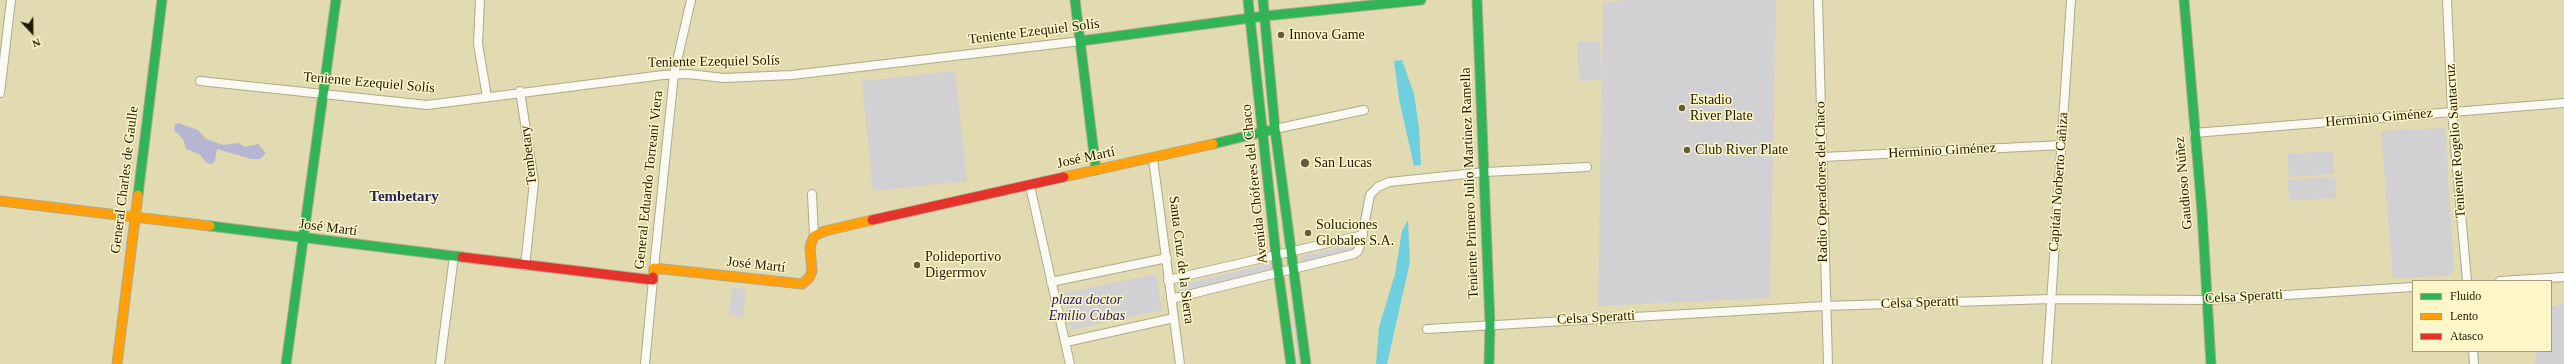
<!DOCTYPE html>
<meta charset="utf-8">
<style>
body{margin:0}
#map{position:relative;width:2564px;height:364px;overflow:hidden;background:#e2dab0;font-family:"Times New Roman",serif}
canvas{display:block}
.legend{position:absolute;left:2412px;top:280px;width:140px;height:72px;box-sizing:border-box;background:#fdf6c9;border:1px solid #a49e79;margin:0;padding:5px 7px;list-style:none;font-size:12px;color:#1e1900}
.legend li{display:flex;align-items:center;gap:8px;height:20px}
.legend b{width:20px;border:1px solid #a49e79}
.north{position:absolute;left:12px;top:12px;width:40px;height:40px;-webkit-text-stroke:3px #fdf6c9;paint-order:stroke;rotate:158deg;font-size:11px;font-weight:700;line-height:16px;text-align:center;color:#1e1900}
.north::after{content:'';display:block;margin:auto;width:14px;height:18px;background:#1e1900;clip-path:polygon(50% 0,100% 100%,50% 72%,0 100%)}
</style>
<div id="map">
<canvas width="2564" height="364"></canvas>
<ul class="legend">
<li><b style="height:5px;background:#30b455"></b>Fluido</li>
<li><b style="height:5px;background:#ff9f0a"></b>Lento</li>
<li><b style="height:5px;background:#e5322d"></b>Atasco</li>
</ul>
<div class="north">N</div>
</div>
<script>
const ctx = document.querySelector('canvas').getContext('2d');
ctx.lineJoin = 'round';
function paint(path, color) { ctx.fillStyle = color; ctx.fill(path, 'evenodd'); }
const shape = rows => new Path2D(rows.map(r => 'M' + r).join(''));
function strokePath(path, color, width, dash) { ctx.strokeStyle = color; ctx.lineWidth = width; ctx.lineCap = dash ? 'butt' : 'round'; ctx.setLineDash(dash || []); ctx.stroke(path); }
function write(font, color, halo, rows, align = 'center') {
  ctx.font = font + ' "Times New Roman",serif'; ctx.lineWidth = 3; ctx.setLineDash([]); ctx.textBaseline = 'middle'; ctx.strokeStyle = halo; ctx.fillStyle = color; for (const [text, x, y, turn = 0] of rows) {
    ctx.save(); ctx.translate(x, y); ctx.rotate((+turn || 0) * Math.PI / 180); ctx.textAlign = isNaN(turn) ? turn : align; if (halo) ctx.strokeText(text, 0, 0); ctx.fillText(text, 0, 0); ctx.restore();
  }
}
const green = shape([
 [1630,0,1776,0,1770,298,1598,306,1603,2],
 [1578,42,1600,42,1601,80,1579,81],
 [955,71,967,181,873,191,862,81],
 [2445,128,2454,269,2449,276,2393,278,2381,131],
 [2333,151,2334,174,2289,177,2287,154],
 [2335,177,2336,198,2289,201,2288,180],
 [1352,245,1354,250,1303,264,1300,261,1302,256],
 [1272,263,1274,270,1182,292,1179,290,1180,285],
 [1156,274,1162,310,1071,330,1063,293],
 [1289,280,1301,364,1298,364],
 [732,288,746,289,743,317,729,316],
 [2564,303,2564,364,2535,364,2536,351,2551,351,2551,307]
]);
const forest = shape([
 [178,123,198,130,206,139,223,145,239,143,245,147,258,144,266,153,260,159,251,159,217,149,215,161,212,164,207,163,199,154,186,149,183,139,174,130,175,125]
]);
const water = shape([
 [1402,60,1414,94,1419,128,1421,165,1414,166,1399,99,1394,61],
 [1408,220,1410,262,1387,364,1376,364,1379,327,1395,274,1402,231]
]);
const street = shape([
 [480,0,478,44,487,97],
 [1818,0,1828,364],
 [2447,0,2452,112,2467,281],
 [200,81,427,105,663,75,688,74,724,78,792,75,1081,41],
 [520,91,534,182,525,266],
 [0,93,11,0],
 [1275,129,1364,110],
 [2194,133,2564,103],
 [1823,157,2062,145],
 [1153,159,1180,364],
 [1030,186,1070,364],
 [812,194,814,236],
 [654,268,674,74,691,0],
 [1168,280,1363,235],
 [2500,281,2564,277],
 [1051,282,1167,258],
 [1171,299,1354,254,1358,251,1361,242,1370,195,1378,187,1389,182,1485,172,1587,167],
 [1427,329,1824,306,2051,299,2207,300,2413,287],
 [1066,342,1174,318],
 [2473,351,2474,364],
 [440,364,454,256],
 [645,364,653,280],
 [2047,364,2071,0]
]);
const fast = shape([
 [1075,0,1096,170],
 [1248,0,1276,255,1291,364],
 [1263,0,1275,129,1306,364],
 [1477,0,1490,324,1489,364],
 [2184,0,2202,212,2211,364],
 [1081,41,1265,16,1421,0],
 [1213,144,1271,130],
 [138,195,162,0],
 [210,226,462,257],
 [286,364,336,0]
]);
const slow = shape([
 [1064,177,1213,144],
 [0,201,210,226],
 [653,277,654,268,802,284,809,278,812,271,810,247,814,236,825,231,872,220],
 [117,364,138,195]
]);
const jam = shape([
 [872,220,1064,177],
 [462,257,653,280,653,277]
]);
const markers = [
 [1281,35,4,"#635d3e"],
 [1682,108,4,"#635d3e"],
 [1687,150,4,"#635d3e"],
 [1305,163,5,"#635d3e"],
 [1308,233,4,"#635d3e"],
 [917,265,4,"#635d3e"]
];
const streetNames = [
 ["Teniente Ezequiel Solís",1034,32,-7],
 ["Teniente Ezequiel Solís",714,62,-1],
 ["Teniente Ezequiel Solís",369,83,5],
 ["Herminio Giménez",2379,118,-5],
 ["Teniente Rogelio Santacruz",2456,141,-94],
 ["Herminio Giménez",1942,151,-3],
 ["Tembetary",529,155,-97],
 ["José Martí",1086,158,-12],
 ["General Charles de Gaulle",125,180,-83],
 ["General Eduardo Torreani Viera",649,180,-84],
 ["Radio Operadores del Chaco",1822,182,-91],
 ["Capitán Norberto Cañiza",2059,182,-86],
 ["Teniente Primero Julio Martínez Ramella",1470,183,-92],
 ["Gaudioso Núñez",2184,183,-95],
 ["Avenida Chóferes del Chaco",1255,184,-96],
 ["José Martí",328,228,7],
 ["Santa Cruz de la Sierra",1181,260,83],
 ["José Martí",756,265,6],
 ["Celsa Speratti",2244,297,-3],
 ["Celsa Speratti",1920,303,-2],
 ["Celsa Speratti",1596,318,-3]
];
const poiNames = [
 ["Innova Game",1289,35],
 ["Estadio",1690,100],
 ["River Plate",1690,116],
 ["Club River Plate",1695,150],
 ["San Lucas",1314,163],
 ["Soluciones",1316,225],
 ["Globales S.A.",1316,241],
 ["Polideportivo",925,257],
 ["Digerrmov",925,273]
];
const parkNames = [
 ["plaza doctor",1087,300],
 ["Emilio Cubas",1087,316]
];
const neighbourhoodNames = [
 ["Tembetary",404,197]
];
paint(green, '#d1d0d3');
paint(forest, '#b6b6d3');
paint(water, '#6ed0de');
strokePath(street, '#afaa88', 10);
strokePath(fast, '#afaa88', 11);
strokePath(slow, '#afaa88', 11);
strokePath(jam, '#afaa88', 11);
strokePath(street, '#fbf9f3', 8);
strokePath(fast, '#30b455', 9);
strokePath(slow, '#ff9f0a', 9);
strokePath(jam, '#e5322d', 9);
for (const [x, y, r, color] of markers) { const dot = new Path2D(); dot.arc(x, y, r, 0, 2 * Math.PI); ctx.fillStyle = color; ctx.fill(dot); strokePath(dot, '#fdf6c9', 1.5); }
write('14px', '#1e1900', '#fdf6c9', streetNames);
write('14px', '#1e1900', '#fdf6c9', poiNames, 'left');
write('italic 14px', '#241273', '#fdf6c9', parkNames);
write('bold 15px', '#26255f', '#fdf6c9', neighbourhoodNames);
</script>
